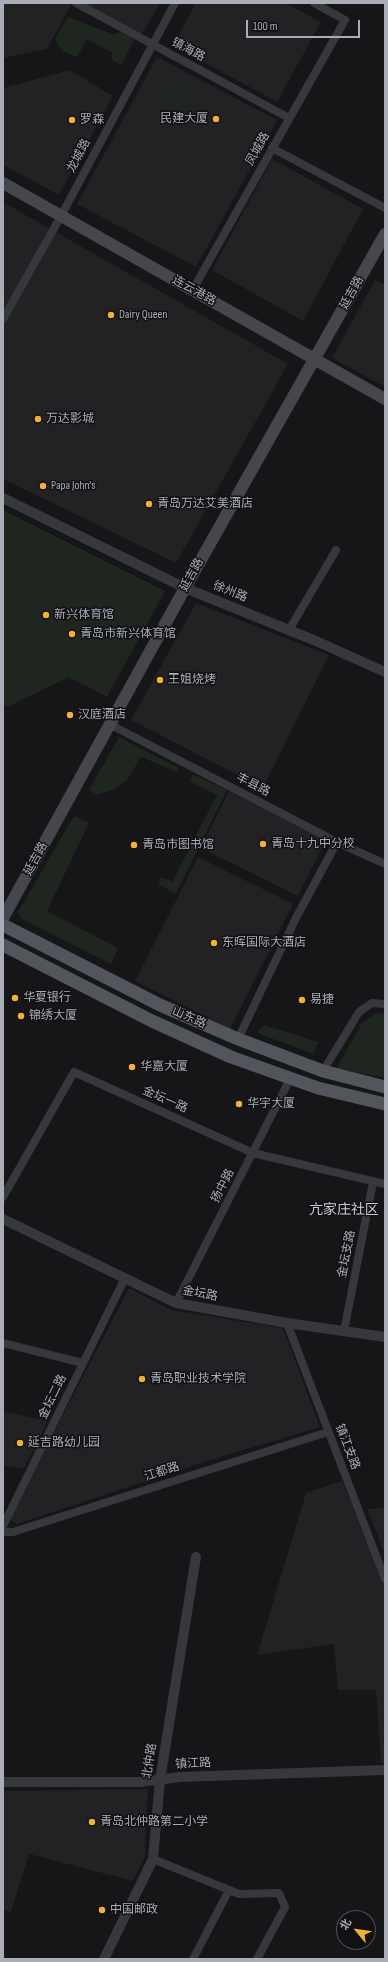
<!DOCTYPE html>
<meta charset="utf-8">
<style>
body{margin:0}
#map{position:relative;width:388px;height:1962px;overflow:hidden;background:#161618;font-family:"Sofia Sans Condensed","Noto Sans SC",sans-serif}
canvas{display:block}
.frame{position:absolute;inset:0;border:4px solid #a8adb8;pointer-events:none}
.north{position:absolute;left:336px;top:1910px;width:40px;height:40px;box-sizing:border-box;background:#111113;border:1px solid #4d4f55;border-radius:50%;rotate:299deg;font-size:11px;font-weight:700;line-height:16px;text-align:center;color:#a8adb8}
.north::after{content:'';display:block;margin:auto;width:14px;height:18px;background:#f2b134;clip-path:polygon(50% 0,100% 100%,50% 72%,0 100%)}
.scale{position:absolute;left:246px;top:20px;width:114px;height:18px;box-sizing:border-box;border:2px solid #a8adb8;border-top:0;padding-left:5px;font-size:12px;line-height:14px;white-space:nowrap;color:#a8adb8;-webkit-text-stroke:3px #111113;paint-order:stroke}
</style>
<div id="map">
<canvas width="388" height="1962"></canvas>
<div class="frame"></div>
<div class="north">北</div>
<div class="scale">100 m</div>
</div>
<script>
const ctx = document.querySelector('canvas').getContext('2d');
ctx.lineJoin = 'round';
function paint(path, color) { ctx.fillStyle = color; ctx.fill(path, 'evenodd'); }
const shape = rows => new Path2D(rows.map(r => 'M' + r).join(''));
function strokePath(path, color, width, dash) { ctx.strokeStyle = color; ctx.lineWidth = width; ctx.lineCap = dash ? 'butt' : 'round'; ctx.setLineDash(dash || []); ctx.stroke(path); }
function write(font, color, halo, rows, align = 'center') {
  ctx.font = font + ' "Sofia Sans Condensed","Noto Sans SC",sans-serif'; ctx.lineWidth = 3; ctx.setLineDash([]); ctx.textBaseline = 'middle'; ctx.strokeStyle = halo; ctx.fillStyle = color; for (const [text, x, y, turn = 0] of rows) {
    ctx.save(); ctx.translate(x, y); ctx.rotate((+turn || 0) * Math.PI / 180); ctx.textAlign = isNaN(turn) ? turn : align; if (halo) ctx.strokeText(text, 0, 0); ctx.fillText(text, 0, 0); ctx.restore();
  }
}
const built = shape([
 [3,3,72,3,47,49,3,58],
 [76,3,160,3,140,38],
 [196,3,285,3,321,22,277,102,173,45],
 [157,57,277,120,196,267,77,204],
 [70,70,113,96,59,195,3,165,3,88],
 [272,159,363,209,303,321,212,270],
 [3,202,288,364,176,563,3,479],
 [375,280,385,285,385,387,332,358],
 [196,603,329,655,263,788,131,720],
 [229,791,326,839,298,896,201,848],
 [198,857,293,904,230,1029,135,981],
 [129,1288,171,1310,283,1328,320,1427,191,1466,17,1524,9,1519],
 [3,1411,48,1421,24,1469,3,1466],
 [342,1481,385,1589,385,1763,381,1763,376,1690,338,1690,334,1644,257,1655,306,1493],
 [385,1508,385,1554,367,1509],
 [148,1789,145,1856,133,1881,29,1854,11,1912,3,1910,3,1791]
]);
const green = shape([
 [68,17,112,34,121,32,134,40,121,65,111,59,113,53,87,39,77,57,62,51,55,39],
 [172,81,191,92,180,111,162,100],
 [3,510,165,591,107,697,69,677,7,707,3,704],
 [119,737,179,768,177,772,141,757,127,780,115,789,97,795,89,790],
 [193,774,227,790,176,894,158,884,161,877,172,882,217,795,190,782],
 [74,816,89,823,47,911,118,948,111,964,22,919,18,912],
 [310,835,322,841,311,862,300,857],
 [376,1013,385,1014,385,1078,337,1068,362,1023],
 [264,1025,318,1042,314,1054,257,1033]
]);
const minor = shape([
 [76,3,289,118],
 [272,148,385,208],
 [192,291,345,20,314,3],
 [3,319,61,216,175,3],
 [289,630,336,550],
 [111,725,337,842,385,864],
 [238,1039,296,918,337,842],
 [323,1071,359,1012,372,1003,385,1004],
 [3,1197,74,1072,253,1153,385,1184],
 [176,1303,290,1079],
 [287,1323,385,1579],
 [344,1331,373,1182],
 [3,1343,83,1363],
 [3,1526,125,1278],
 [3,1532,13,1532,328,1432],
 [153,1859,239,1894,279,1893,285,1907,257,1959],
 [193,1959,229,1890]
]);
const tertiary = shape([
 [3,498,185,588,316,641,385,672],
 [3,1219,176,1303,287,1323,385,1337],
 [3,1782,140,1782,180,1777,385,1770],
 [104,1959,153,1859,160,1780,196,1557]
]);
const secondary = shape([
 [3,183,385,399],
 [3,918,185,588,385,234]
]);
const primary = shape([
 [3,925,160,1005,238,1039,323,1071,385,1087],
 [3,945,152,1021,231,1057,318,1088,385,1104]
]);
const markers = [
 [216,119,4,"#f2b134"],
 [72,120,4,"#f2b134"],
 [111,315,4,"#f2b134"],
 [38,419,4,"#f2b134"],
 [43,486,4,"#f2b134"],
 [149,504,4,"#f2b134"],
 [46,615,4,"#f2b134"],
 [72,634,4,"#f2b134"],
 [160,680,4,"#f2b134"],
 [70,715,4,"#f2b134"],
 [263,844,4,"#f2b134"],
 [134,845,4,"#f2b134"],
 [214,943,4,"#f2b134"],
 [15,998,4,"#f2b134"],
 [302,1000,4,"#f2b134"],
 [21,1016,4,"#f2b134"],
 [132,1067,4,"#f2b134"],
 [239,1104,4,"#f2b134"],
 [142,1379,4,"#f2b134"],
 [20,1443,4,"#f2b134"],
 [92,1822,4,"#f2b134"],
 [102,1910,4,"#f2b134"]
];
const streetNames = [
 ["镇海路",188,50,28],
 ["凤城路",258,149,-61],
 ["龙城路",79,156,-62],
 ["连云港路",194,291,29],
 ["延吉路",352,293,-61],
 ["延吉路",192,575,-61],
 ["徐州路",230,592,22],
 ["丰县路",253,785,27],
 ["延吉路",36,859,-61],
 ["山东路",189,1018,24],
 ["金坛一路",165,1100,24],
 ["扬中路",223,1186,-63],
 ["金坛支路",347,1254,-79],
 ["金坛路",200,1294,11],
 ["金坛二路",53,1397,-64],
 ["镇江支路",347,1447,69],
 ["江都路",162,1472,-18],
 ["北仲路",150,1761,-81],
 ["镇江路",193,1764,-3]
];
const poiNames = [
 ["民建大厦",208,119,"right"],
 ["罗森",80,120],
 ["Dairy Queen",119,315],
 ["万达影城",46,419],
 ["Papa John's",51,486],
 ["青岛万达艾美酒店",157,504],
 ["新兴体育馆",54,615],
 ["青岛市新兴体育馆",80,634],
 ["王姐烧烤",168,680],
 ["汉庭酒店",78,715],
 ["青岛十九中分校",271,844],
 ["青岛市图书馆",142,845],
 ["东晖国际大酒店",222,943],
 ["华夏银行",23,998],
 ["易捷",310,1000],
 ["锦绣大厦",29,1016],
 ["华嘉大厦",140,1067],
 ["华宇大厦",247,1104],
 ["青岛职业技术学院",150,1379],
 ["延吉路幼儿园",28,1443],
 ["青岛北仲路第二小学",100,1822],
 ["中国邮政",110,1910]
];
const quarterNames = [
 ["亢家庄社区",344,1210]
];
paint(built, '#222225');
paint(green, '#1e261f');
strokePath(minor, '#37383d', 8);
strokePath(tertiary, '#37383d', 10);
strokePath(secondary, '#45474d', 12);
strokePath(primary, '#53555c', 13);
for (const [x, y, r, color] of markers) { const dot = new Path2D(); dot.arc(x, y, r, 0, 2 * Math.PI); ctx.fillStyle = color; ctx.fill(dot); strokePath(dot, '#111113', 1.5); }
write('12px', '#a8adb8', '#111113', streetNames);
write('12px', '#a8adb8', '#111113', poiNames, 'left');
write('14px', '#c9ccd4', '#111113', quarterNames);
</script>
